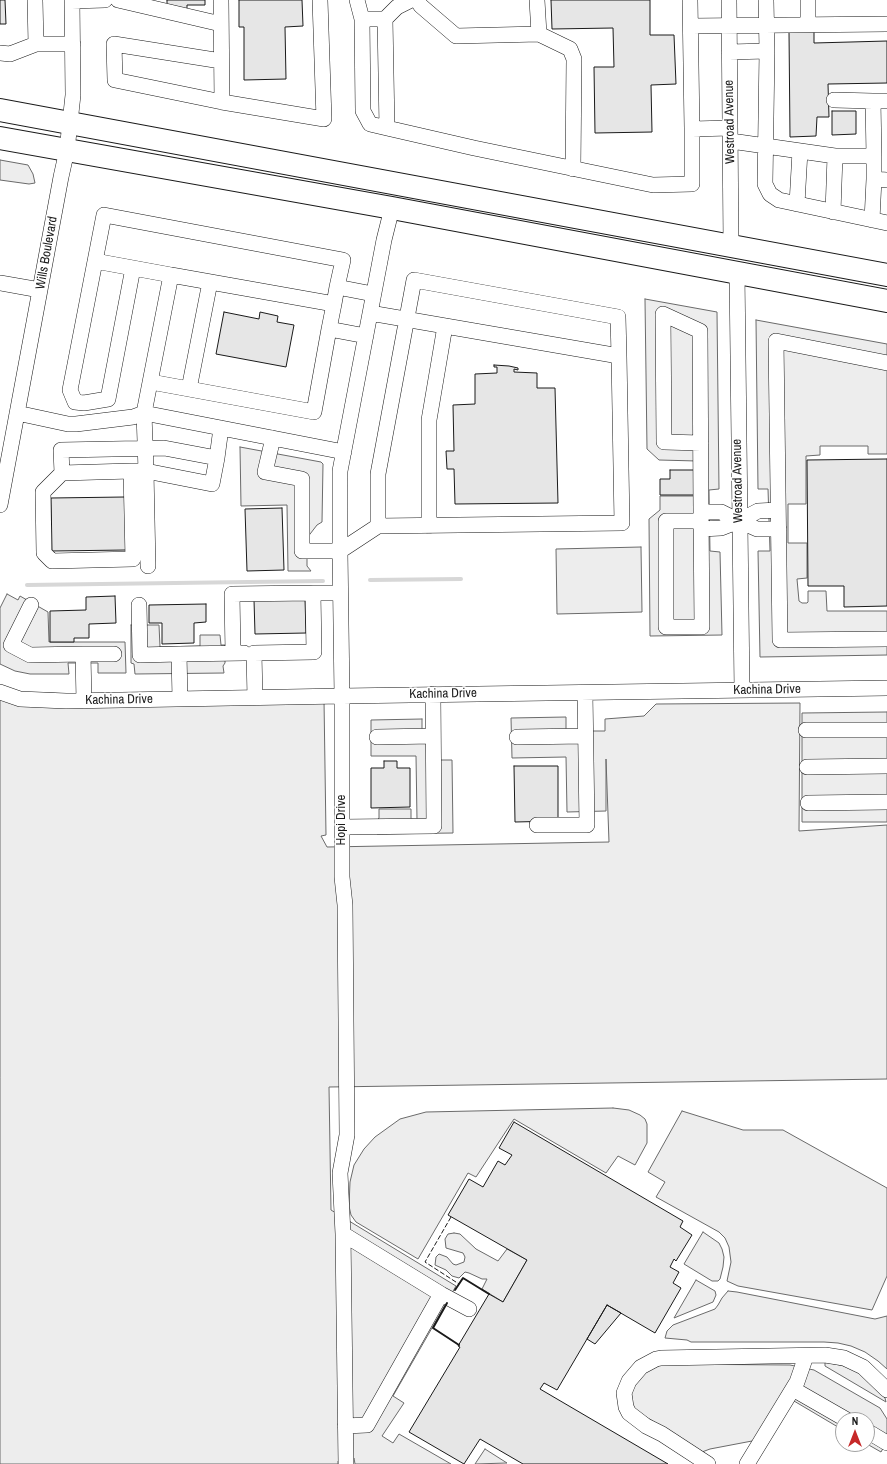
<!DOCTYPE html>
<style>
body{margin:0}
#map{position:relative;width:887px;height:1464px;overflow:hidden;background:#fff;font-family:"Archivo Narrow",sans-serif}
canvas{display:block}
.north{position:absolute;left:835px;top:1412px;width:40px;height:40px;box-sizing:border-box;background:#fff;border:1px solid #a3a3a3;border-radius:50%;rotate:0deg;font-size:11px;font-weight:700;line-height:16px;text-align:center;color:#1a1a1a}
.north::after{content:'';display:block;margin:auto;width:14px;height:18px;background:#c62828;clip-path:polygon(50% 0,100% 100%,50% 72%,0 100%)}
</style>
<div id="map">
<canvas width="887" height="1464"></canvas>
<div class="north">N</div>
</div>
<script>
const ctx = document.querySelector('canvas').getContext('2d');
ctx.lineJoin = 'round';
function paint(path, color) { ctx.fillStyle = color; ctx.fill(path, 'evenodd'); }
const shape = rows => new Path2D(rows.map(r => 'M' + r).join(''));
function strokePath(path, color, width, dash) { ctx.strokeStyle = color; ctx.lineWidth = width; ctx.lineCap = dash ? 'butt' : 'round'; ctx.setLineDash(dash || []); ctx.stroke(path); }
function write(font, color, halo, rows, align = 'center') {
  ctx.font = font + ' "Archivo Narrow",sans-serif'; ctx.lineWidth = 3; ctx.setLineDash([]); ctx.textBaseline = 'middle'; ctx.strokeStyle = halo; ctx.fillStyle = color; for (const [text, x, y, turn = 0] of rows) {
    ctx.save(); ctx.translate(x, y); ctx.rotate((+turn || 0) * Math.PI / 180); ctx.textAlign = isNaN(turn) ? turn : align; if (halo) ctx.strokeText(text, 0, 0); ctx.fillText(text, 0, 0); ctx.restore();
  }
}
const built = shape([
 [0,160,28,165,33,174,35,183,29,184,0,180,0,160],
 [645,299,717,312,719,489,709,490,710,551,720,552,722,635,650,636,649,519,660,510,660,496,697,496,697,461,659,460,647,449,645,299],
 [756,320,887,344,887,454,868,454,868,446,820,446,820,455,806,456,806,504,788,504,788,543,807,543,807,578,797,579,799,601,802,603,807,603,808,602,808,591,826,591,827,611,887,611,887,655,760,657,758,551,770,551,768,489,758,489,756,320],
 [240,447,321,462,323,464,322,522,317,525,307,538,307,566,311,571,288,571,287,505,241,506,240,447],
 [641,547,642,612,557,614,556,549,641,547],
 [7,594,18,600,20,596,48,612,49,642,125,642,126,673,98,673,98,663,68,663,69,674,30,674,15,671,0,664,0,608,7,594],
 [131,625,159,625,160,647,200,646,200,635,220,635,221,645,225,645,225,663,223,666,224,673,135,674,134,664,131,663,131,625],
 [0,692,324,700,326,835,321,836,327,847,609,842,606,759,606,811,567,812,566,757,512,758,511,718,566,717,566,731,605,731,605,719,644,716,656,704,800,703,799,831,887,825,887,1079,329,1087,331,1210,456,1286,393,1396,404,1403,382,1436,393,1443,399,1434,451,1464,355,1464,354,1458,352,1461,338,1461,338,1464,0,1464,0,692],
 [887,712,887,822,802,822,802,713,887,712],
 [422,719,422,730,440,760,452,760,453,833,377,834,377,821,379,818,379,809,411,809,411,819,417,820,416,756,371,756,371,720,422,719],
 [613,1108,629,1110,640,1115,645,1119,647,1124,647,1143,635,1165,618,1156,606,1173,514,1119,476,1177,468,1173,418,1259,356,1222,351,1215,349,1206,350,1182,354,1165,364,1149,375,1137,400,1119,426,1112,613,1108],
 [682,1111,743,1130,783,1130,887,1188,887,1276,872,1310,738,1286,727,1281,731,1262,729,1247,725,1238,719,1232,656,1197,665,1182,648,1172,682,1111],
 [703,1232,719,1243,722,1249,724,1257,723,1267,720,1279,718,1281,712,1281,684,1264,703,1232],
 [454,1233,460,1234,476,1249,498,1261,507,1249,527,1260,503,1302,482,1289,487,1279,482,1279,469,1273,465,1272,459,1278,452,1276,446,1270,435,1265,436,1257,439,1254,447,1257,453,1264,456,1265,464,1262,465,1257,463,1253,446,1248,445,1239,448,1234,454,1233],
 [696,1280,715,1291,716,1295,713,1302,674,1318,696,1280],
 [728,1291,737,1292,875,1319,887,1316,887,1369,878,1361,865,1352,851,1346,838,1343,824,1342,691,1342,687,1340,665,1338,667,1331,673,1325,715,1309,718,1305,722,1298,728,1291],
 [825,1362,845,1366,858,1372,874,1385,885,1398,886,1402,825,1366,825,1362],
 [662,1364,790,1365,814,1370,880,1408,887,1419,887,1441,881,1452,867,1444,867,1420,843,1420,843,1430,794,1401,752,1441,710,1449,702,1452,635,1410,631,1403,630,1396,633,1388,639,1379,646,1372,662,1364],
 [485,1449,507,1463,475,1464,485,1449]
]);
const stream = shape([
 [370,580,461,579],
 [27,585,323,581]
]);
const building = shape([
 [0,0,5,0,6,24,0,24,0,0],
 [167,0,205,0,205,5,187,5,187,9,167,6,167,0],
 [239,0,302,0,303,26,285,27,286,79,244,80,244,27,239,27,239,0],
 [551,0,650,0,650,35,674,35,676,84,651,85,652,132,595,133,594,67,614,67,613,28,552,29,551,0],
 [814,31,814,43,887,41,887,83,828,84,829,117,817,117,816,136,790,137,789,32,814,31],
 [832,111,856,111,856,134,832,135,832,111],
 [224,312,259,319,260,312,278,316,277,322,294,325,286,367,216,354,224,312],
 [494,365,509,366,518,368,518,370,514,369,514,372,537,373,537,388,555,388,558,503,455,504,454,469,447,469,446,451,454,451,453,405,475,404,475,374,497,373,497,367,494,367,494,365],
 [887,459,887,606,844,607,844,586,808,586,807,460,887,459],
 [670,470,696,470,696,495,660,495,660,479,670,479,670,470],
 [125,497,126,550,52,551,51,498,125,497],
 [282,508,284,570,247,571,245,509,282,508],
 [115,596,116,623,89,624,89,638,74,638,74,642,50,642,50,611,86,610,86,597,115,596],
 [305,599,306,633,255,634,254,600,305,599],
 [206,604,206,622,194,623,194,643,162,644,162,623,149,623,149,605,206,604],
 [384,761,397,761,397,768,410,768,410,807,371,808,371,768,384,768,384,761],
 [514,766,558,766,558,821,515,822,514,766],
 [514,1122,683,1221,680,1227,692,1235,676,1261,674,1259,670,1267,679,1272,673,1283,681,1288,655,1333,607,1305,557,1390,544,1383,540,1389,668,1464,523,1464,480,1439,464,1464,409,1432,460,1347,458,1346,489,1294,503,1302,527,1260,448,1215,469,1179,483,1187,498,1161,505,1165,512,1155,499,1148,514,1122],
 [607,1305,621,1313,595,1344,587,1339,607,1305]
]);
const minor = shape([
 [35,0,36,44],
 [118,0,221,24],
 [221,0,222,102,324,119,320,0],
 [357,0,362,19],
 [417,0,421,6,456,36,539,34],
 [537,0,539,34,570,49,574,59,573,169],
 [690,0,692,129],
 [729,0,731,245],
 [766,0,767,51],
 [808,0,808,25],
 [72,1,105,0],
 [385,19,397,7,411,0],
 [691,26,887,24],
 [729,52,767,51,765,184,770,194,779,200,887,223],
 [0,53,10,54,36,44,73,44],
 [221,61,114,44,115,80,222,102],
 [834,100,873,101],
 [387,128,385,19,362,19,363,111,370,124,387,128,474,148,653,185,692,184,692,129,730,128],
 [731,141,835,156,874,156,874,179,887,180],
 [874,156,873,101,887,101],
 [797,204,800,151],
 [833,212,835,156],
 [872,220,874,179],
 [95,261,133,268],
 [737,272,742,690],
 [171,275,133,268,108,399,84,403,75,402,70,390,104,215,343,260,337,287],
 [0,283,40,290],
 [334,304,329,329,366,336],
 [887,363,776,341,780,640,887,639],
 [151,382,314,412,329,329],
 [189,389,210,282],
 [17,413,68,424,76,424,133,417,144,413,171,275,334,304,337,287,373,294],
 [273,438,265,472,302,479,302,551,340,551,378,526,622,523,619,356,370,313],
 [701,443,664,442,663,314,700,331,701,512,702,627,666,627,666,521,701,521],
 [217,458,221,428],
 [131,471,133,559,52,561,44,553,43,492,62,473,131,471,146,471,144,413,344,452],
 [62,473,61,450,164,448,217,458,212,484,146,471,148,566],
 [0,505,61,177,67,150,73,95,72,0],
 [701,512,721,512,739,521,721,528,701,529],
 [739,521,758,511,778,510],
 [739,521,757,529,779,529],
 [378,526,378,474,414,280,618,317,619,356],
 [429,526,429,420,445,326],
 [31,605,11,645,30,655,83,654,84,701],
 [139,605,140,655,179,654],
 [233,653,232,594,313,593],
 [83,654,114,654],
 [0,692,20,699,66,701,342,696,887,688],
 [255,698,254,653,314,652,313,593,340,593],
 [180,699,179,654,244,653],
 [806,730,887,730],
 [377,737,433,736],
 [517,737,585,736],
 [807,767,887,766],
 [808,803,887,802],
 [537,825,587,825,585,693],
 [342,827,434,826,433,694],
 [343,1234,441,1294,367,1425,345,1426],
 [441,1294,469,1309],
 [793,1389,847,1420],
 [867,1431,887,1443],
 [346,1464,343,1234,340,1173,347,1135,345,905,342,877,342,696,340,551,340,471,384,240,392,208],
 [708,1464,662,1434,646,1426,629,1413,626,1407,624,1393,629,1381,641,1367,656,1359,661,1358,825,1355,844,1358,863,1367,887,1390],
 [747,1464,797,1382,806,1356]
]);
const highway = shape([
 [0,110,887,275],
 [0,138,392,208,887,301]
]);
const fence = shape([
 [451,1217,425,1262,459,1284]
]);
const wall = shape([
 [455,1290,463,1278,489,1294],
 [447,1303,433,1328,459,1345]
]);
const streetNames = [
 ["Westroad Avenue",730,122,-91],
 ["Wills Boulevard",47,253,-80],
 ["Westroad Avenue",738,481,-91],
 ["Kachina Drive",767,690,-1],
 ["Kachina Drive",443,694,-1],
 ["Kachina Drive",119,700,-1],
 ["Hopi Drive",342,820,-90]
];
paint(built, '#ededed');
strokePath(built, '#6a6a6a', 1);
strokePath(stream, '#d7d7d7', 4);
paint(building, '#e6e6e6');
strokePath(building, '#1a1a1a', 1);
strokePath(minor, '#1a1a1a', 16);
strokePath(highway, '#1a1a1a', 24);
strokePath(minor, '#fff', 15);
strokePath(highway, '#fff', 22);
strokePath(fence, '#1a1a1a', 1, [5, 2]);
strokePath(wall, '#1a1a1a', 2);
write('13px', '#1a1a1a', '#fff', streetNames);
</script>
